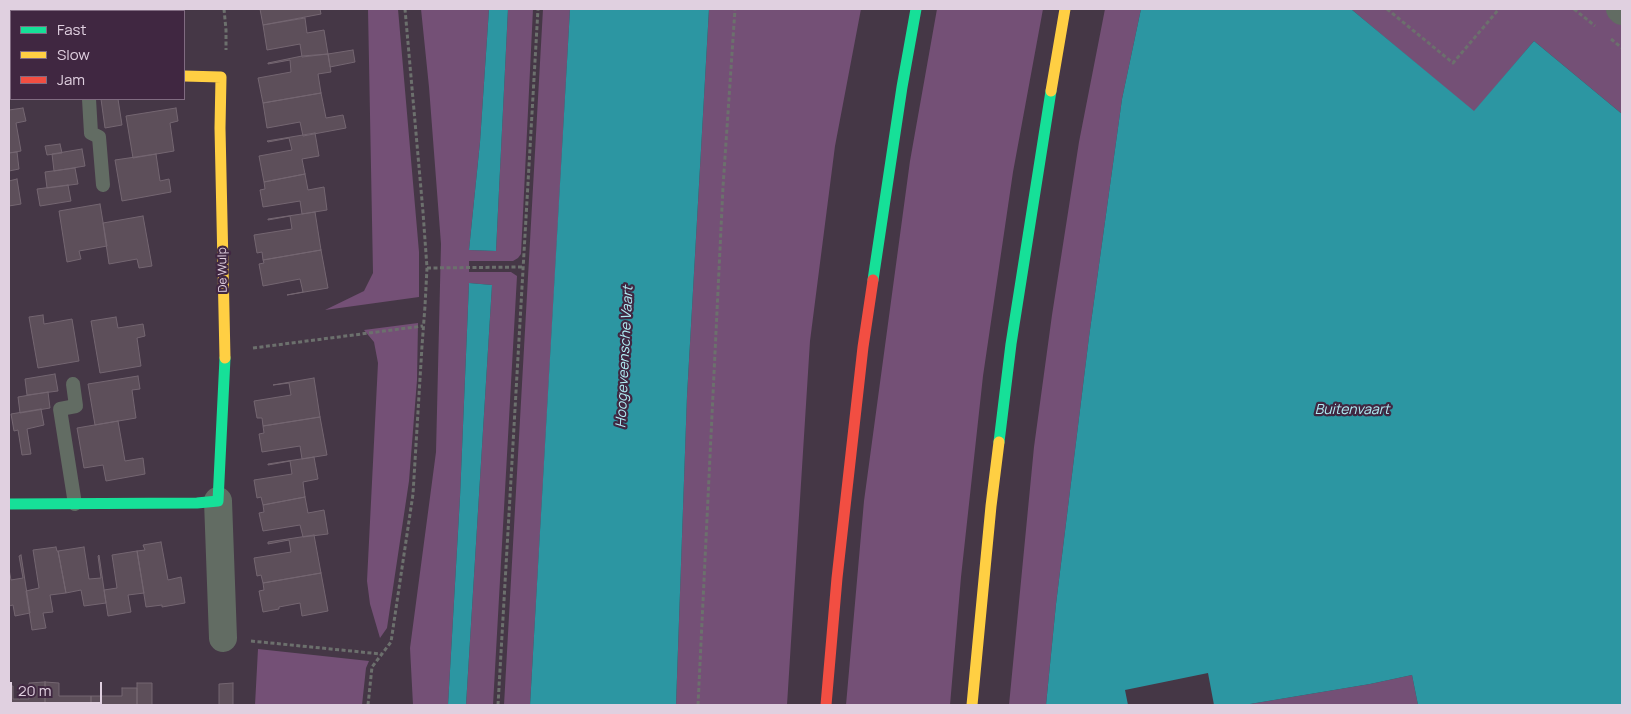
<!DOCTYPE html>
<style>
body{margin:0}
#map{position:relative;width:1631px;height:714px;overflow:hidden;background:#453746;font-family:Manrope,sans-serif}
canvas{display:block}
.frame{position:absolute;inset:0;border:10px solid #e0d0e0;pointer-events:none}
.legend{position:absolute;left:10px;top:10px;width:175px;height:90px;box-sizing:border-box;background:#402741;border:1px solid #806b81;margin:0;padding:6px 9px;list-style:none;font-size:15px;color:#e0d0e0}
.legend li{display:flex;align-items:center;gap:10px;height:25px}
.legend b{width:25px;border:1px solid #806b81}
.scale{position:absolute;left:10px;top:682px;width:92px;height:22px;box-sizing:border-box;border:2px solid #e0d0e0;border-top:0;padding-left:6px;font-size:15px;line-height:18px;white-space:nowrap;color:#e0d0e0;-webkit-text-stroke:4px #402741;paint-order:stroke}
</style>
<div id="map">
<canvas width="1631" height="714"></canvas>
<div class="frame"></div>
<ul class="legend">
<li><b style="height:6px;background:#16e098"></b>Fast</li>
<li><b style="height:6px;background:#ffcf43"></b>Slow</li>
<li><b style="height:6px;background:#f24e42"></b>Jam</li>
</ul>
<div class="scale">20 m</div>
</div>
<script>
const ctx = document.querySelector('canvas').getContext('2d');
ctx.lineJoin = 'round';
function paint(path, color) { ctx.fillStyle = color; ctx.fill(path, 'evenodd'); }
const shape = rows => new Path2D(rows.map(r => 'M' + r).join(''));
function strokePath(path, color, width, dash) { ctx.strokeStyle = color; ctx.lineWidth = width; ctx.lineCap = dash ? 'butt' : 'round'; ctx.setLineDash(dash || []); ctx.stroke(path); }
function write(font, color, halo, rows, align = 'center') {
  ctx.font = font + ' Manrope,sans-serif'; ctx.lineWidth = 4.5; ctx.setLineDash([]); ctx.textBaseline = 'middle'; ctx.strokeStyle = halo; ctx.fillStyle = color; for (const [text, x, y, turn = 0] of rows) {
    ctx.save(); ctx.translate(x, y); ctx.rotate((+turn || 0) * Math.PI / 180); ctx.textAlign = isNaN(turn) ? turn : align; if (halo) ctx.strokeText(text, 0, 0); ctx.fillText(text, 0, 0); ctx.restore();
  }
}
const green = shape([
 [368,9,398,9,419,252,419,297,325,310,364,291,373,273],
 [421,9,489,9,480,142,469,250,496,251,508,9,533,9,521,254,518,258,513,261,469,261,469,272,511,272,517,276,493,705,466,705,492,285,469,283,460,497,448,705,413,705,410,648,436,452,441,244,429,87],
 [543,9,570,9,555,275,530,705,504,705],
 [709,9,861,9,835,146,810,341,787,705,676,705,687,396],
 [937,9,1043,9,1013,172,983,376,961,577,950,705,846,705,864,501,910,161],
 [1105,9,1141,9,1122,99,1089,337,1056,604,1046,705,1009,705,1034,447,1052,315,1079,142],
 [1351,9,1611,9,1622,18,1622,114,1534,41,1474,112],
 [418,323,417,380,409,481,387,628,380,638,370,604,367,581,378,363,374,342,364,330],
 [258,649,369,661,366,668,362,705,255,705],
 [1412,675,1418,705,1244,705,1370,684]
]);
const water = shape([
 [489,9,508,9,496,251,469,250,480,142],
 [570,9,709,9,687,396,676,705,530,705],
 [1141,9,1351,9,1474,111,1534,41,1622,114,1622,705,1418,705,1412,675,1370,684,1244,705,1214,705,1208,673,1125,690,1128,705,1046,705,1056,604,1089,337,1122,99],
 [469,283,492,285,466,705,448,705,460,497]
]);
const building = shape([
 [9,9,11,22,11,32,9,33,9,9],
 [35,9,61,9,62,11,35,11,35,9],
 [61,9,87,9,88,11,62,11,61,9],
 [113,9,140,9,140,11,114,11,113,9],
 [140,9,165,9,166,11,140,11,140,9],
 [260,9,320,9,321,14,263,25,260,9],
 [305,18,307,33,324,30,328,54,302,57,300,44,267,50,263,25,305,18],
 [353,50,355,62,330,67,328,54,353,50],
 [328,54,331,72,318,74,321,93,263,103,258,78,291,72,290,60,268,64,268,63,302,56,328,54],
 [321,93,326,118,343,115,346,128,303,136,300,122,267,128,263,103,321,93],
 [101,99,118,99,122,125,105,128,101,99],
 [23,108,26,121,16,123,21,151,9,153,9,110,23,108],
 [176,108,178,121,170,123,174,151,133,158,126,116,176,108],
 [315,133,319,156,302,159,305,174,264,182,259,156,292,150,289,138,268,142,267,141,315,133],
 [60,144,62,153,47,155,45,146,60,144],
 [82,149,85,166,54,171,52,154,82,149],
 [17,152,19,169,9,171,9,153,17,152],
 [156,154,160,181,169,179,171,192,122,201,115,160,156,154],
 [75,168,78,184,47,188,45,172,75,168],
 [305,174,308,190,324,187,327,210,302,214,300,201,263,207,260,190,265,189,264,182,305,174],
 [17,179,21,204,9,206,9,181,17,179],
 [68,185,71,201,40,206,37,189,68,185],
 [100,204,107,246,79,251,81,259,67,262,59,211,100,204],
 [315,212,321,250,263,260,262,252,257,253,254,235,292,229,290,216,268,220,268,219,315,212],
 [143,216,152,266,139,268,137,259,109,264,103,223,143,216],
 [321,250,328,288,287,295,303,292,300,279,263,286,259,264,264,263,263,260,321,250],
 [43,315,44,324,72,319,79,361,38,368,29,317,43,315],
 [116,317,118,328,143,324,145,336,137,338,141,366,100,373,91,321,116,317],
 [55,374,58,391,27,395,25,379,55,374],
 [138,376,140,389,132,390,136,418,95,425,88,384,138,376],
 [314,378,320,417,263,426,262,418,257,418,254,401,291,395,289,383,273,385,314,378],
 [48,392,50,408,20,413,18,397,48,392],
 [41,409,44,425,27,429,31,454,22,455,18,430,14,431,11,414,41,409],
 [320,417,327,455,302,459,300,446,262,452,259,434,264,433,263,426,320,417],
 [118,421,125,461,143,458,145,474,106,481,103,465,84,468,77,428,118,421],
 [314,457,318,479,303,482,305,497,263,505,261,497,257,498,254,480,292,474,290,461,268,465,268,464,314,457],
 [305,497,308,513,324,510,328,534,303,537,300,525,263,531,259,513,264,512,263,505,305,497],
 [314,535,321,573,263,583,261,575,257,576,254,558,291,552,289,540,268,544,268,542,314,535],
 [161,542,168,580,181,577,185,603,162,607,162,605,146,607,137,551,145,550,143,545,161,542],
 [56,547,57,551,58,551,66,593,50,595,53,612,43,613,46,628,32,630,26,591,39,588,33,550,56,547],
 [84,547,89,579,101,578,98,556,99,555,106,603,84,606,81,590,66,593,58,551,84,547],
 [137,551,144,593,128,595,131,612,108,616,104,590,117,588,112,555,137,551],
 [21,555,30,613,15,616,13,605,9,606,9,569,11,580,23,578,19,556,21,555],
 [321,573,328,611,302,616,300,603,279,607,279,609,263,612,259,591,264,590,263,583,321,573],
 [45,682,45,705,9,705,9,686,13,686,13,699,29,699,29,683,45,682],
 [45,682,59,683,59,696,91,696,91,705,45,705,45,682],
 [137,683,152,683,152,705,185,705,137,705,137,683],
 [233,683,233,705,185,705,219,705,219,684,233,683],
 [122,688,137,688,137,705,91,705,91,696,122,696,122,688]
]);
const path = shape([
 [224,9,226,30,226,50],
 [1387,9,1453,63,1499,9],
 [1574,9,1595,26],
 [1611,39,1622,48],
 [427,268,522,267],
 [253,348,423,326],
 [251,641,381,654],
 [368,705,372,667,391,642,413,494,422,346,425,306,427,268,423,212,405,9],
 [498,705,538,9],
 [698,705,723,187,735,9]
]);
const lane = shape([
 [89,99,91,133,99,137,103,185],
 [73,384,76,406,60,409,75,504]
]);
const street = shape([
 [1620,9,1622,11],
 [9,75,11,75],
 [218,501,223,638]
]);
const fast = shape([
 [873,280,902,87,916,9],
 [999,442,1011,344,1051,91],
 [9,504,197,503,218,501,225,358]
]);
const slow = shape([
 [184,76,221,77,220,128,225,358],
 [1051,91,1065,9],
 [972,705,991,506,999,442]
]);
const jam = shape([
 [826,705,837,578,863,347,873,280]
]);
const streetNames = [
 ["De Wulp",223,270,-91]
];
const waterNames = [
 ["Hoogeveensche Vaart",625,357,-87],
 ["Buitenvaart",1352,410]
];
paint(green, '#745076');
paint(water, '#2c96a2');
paint(building, '#5d4f5a');
strokePath(building, '#746671', 1);
strokePath(path, '#6c706d', 3, [4, 2.5]);
strokePath(lane, '#626c63', 14);
strokePath(street, '#626c63', 28);
strokePath(fast, '#16e098', 11);
strokePath(slow, '#ffcf43', 11);
strokePath(jam, '#f24e42', 11);
write('12px', '#e0d0e0', '#402741', streetNames);
write('italic 14px', '#b1eef5', '#402741', waterNames);
</script>
